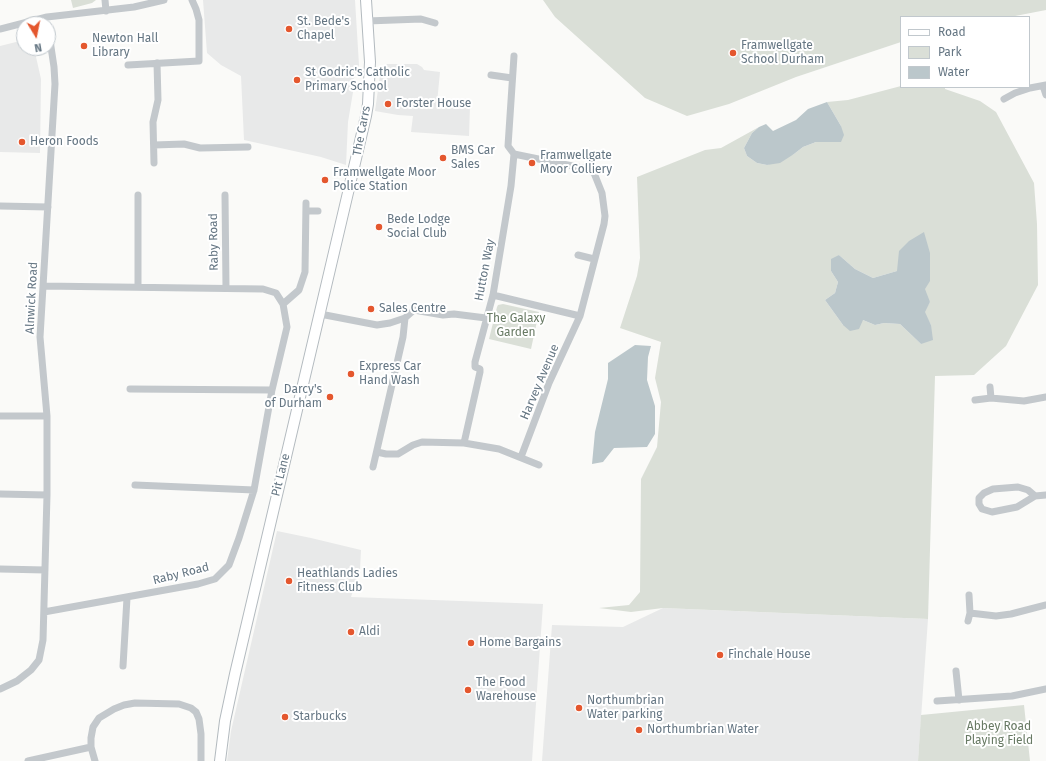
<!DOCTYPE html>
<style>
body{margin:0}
#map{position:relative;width:1046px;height:761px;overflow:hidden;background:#fafaf8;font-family:"Fira Sans",sans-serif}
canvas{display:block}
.legend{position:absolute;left:900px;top:16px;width:130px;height:72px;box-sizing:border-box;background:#fff;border:1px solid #c1c8cd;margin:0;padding:5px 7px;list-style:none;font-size:12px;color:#657683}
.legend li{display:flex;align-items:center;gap:8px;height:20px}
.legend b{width:20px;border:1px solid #c1c8cd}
.north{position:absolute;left:16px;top:16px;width:40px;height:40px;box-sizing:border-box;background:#fff;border:1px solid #c1c8cd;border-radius:50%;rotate:170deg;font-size:11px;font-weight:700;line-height:16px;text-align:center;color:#657683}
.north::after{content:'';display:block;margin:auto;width:14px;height:18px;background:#e4572e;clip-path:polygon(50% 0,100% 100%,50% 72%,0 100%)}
</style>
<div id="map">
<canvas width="1046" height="761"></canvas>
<ul class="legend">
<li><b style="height:5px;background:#fff"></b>Road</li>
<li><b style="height:11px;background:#dadfd7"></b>Park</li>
<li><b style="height:11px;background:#bbc7cb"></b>Water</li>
</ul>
<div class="north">N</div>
</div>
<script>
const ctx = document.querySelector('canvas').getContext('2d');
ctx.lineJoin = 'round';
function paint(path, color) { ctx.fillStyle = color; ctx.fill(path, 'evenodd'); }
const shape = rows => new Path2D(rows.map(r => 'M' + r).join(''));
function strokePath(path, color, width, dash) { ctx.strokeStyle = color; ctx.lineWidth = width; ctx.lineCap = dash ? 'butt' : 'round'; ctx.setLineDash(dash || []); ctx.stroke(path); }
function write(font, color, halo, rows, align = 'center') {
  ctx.font = font + ' "Fira Sans",sans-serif'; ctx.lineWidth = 4; ctx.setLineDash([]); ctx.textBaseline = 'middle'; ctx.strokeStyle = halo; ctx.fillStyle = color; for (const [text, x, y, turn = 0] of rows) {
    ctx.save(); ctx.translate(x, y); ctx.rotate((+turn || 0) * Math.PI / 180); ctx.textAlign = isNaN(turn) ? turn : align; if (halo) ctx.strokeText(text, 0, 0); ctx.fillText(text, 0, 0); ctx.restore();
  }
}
const built = shape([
 [203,0,355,0,359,65,356,76,350,83,353,92,348,122,346,165,321,157,244,140,241,76,221,65,207,53],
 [24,40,24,48,34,48,41,79,40,153,0,152,0,46],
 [387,64,417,64,422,67,424,70,440,72,437,103,470,107,469,136,411,132,413,116,398,115,375,111,381,68],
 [277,531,311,538,361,550,360,570,351,597,543,604,532,761,227,761,231,731],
 [663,608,928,619,918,761,542,761,552,625,623,627]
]);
const green = shape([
 [71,0,96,0,92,3,73,8],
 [543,0,1046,0,1046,10,1010,17,901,17,901,42,796,77,729,104,687,116,645,98,555,17],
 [901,86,901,87,945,87,945,89,980,101,996,112,1034,183,1037,224,1038,285,1006,346,974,375,935,376,928,619,663,608,631,612,599,608,629,605,640,592,641,479,657,447,661,402,655,378,661,342,620,328,637,276,640,258,637,177,705,150,721,148,759,127,752,133,744,148,747,156,757,163,767,165,794,154,803,147,816,142,841,142,841,126,827,102,848,100],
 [839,255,855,269,873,278,897,271,930,302,924,312,931,325,921,344,900,324,884,323,875,325,863,320,843,325,825,300,835,293,838,282,831,271],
 [503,304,539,312,531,349,489,339,497,307,498,305],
 [1024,705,1030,761,918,761,921,715]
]);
const water = shape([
 [827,102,841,126,844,135,841,142,816,142,803,147,794,154,780,163,767,165,757,163,747,156,744,148,752,133,759,127,766,124,773,131,796,120,808,109],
 [924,232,930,253,930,281,925,289,930,302,925,312,931,325,933,340,921,344,900,324,884,323,875,325,863,320,859,329,850,331,843,325,825,300,835,293,838,282,831,271,831,259,839,255,855,269,873,278,897,271,899,251,909,241],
 [635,345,651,346,648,357,647,380,655,406,655,434,647,447,614,448,603,462,592,464,595,432,608,379,608,363]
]);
const street = shape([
 [105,0,106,11],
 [367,21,421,19,435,23],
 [0,29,47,17,134,7,164,0],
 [128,65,199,61,199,20,196,9,192,0],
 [491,75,512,78],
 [1043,86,1046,95],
 [1004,99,1015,93,1030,88,1046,85],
 [154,145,184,144,200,148,248,147],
 [514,154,587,169,594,173,602,193,605,216,604,224,580,316,549,383,521,457],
 [154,163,153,122,158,100,157,63],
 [138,195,138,287],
 [225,195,226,288],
 [0,206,48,207],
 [306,211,318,211],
 [578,255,594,259],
 [43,286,263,289,276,293,283,304,287,327,272,390,254,490,239,538,229,565,215,579,198,584,44,612],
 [493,295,580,316],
 [283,304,299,290,305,272,306,203],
 [320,314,377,325,390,323,405,318,414,310,443,315,454,314,486,318],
 [990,387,991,398],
 [130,389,272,390],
 [975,400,991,398,1024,401,1046,397],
 [0,416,47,416],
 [464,443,480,372,480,369,475,367,475,362,493,295,511,186,514,154,508,146,514,56],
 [377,452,386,454,398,454,413,445,422,442,464,443,499,449,539,465],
 [373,467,403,337,405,318],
 [135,485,254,490],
 [0,494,47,495],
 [1035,496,1028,490,1018,487,993,489,984,493,979,498,979,504,982,509,992,512,1017,507,1035,496,1046,495],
 [0,569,45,570],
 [970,613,996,616,1011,614,1046,605],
 [968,621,970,613,969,595],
 [123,666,127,598],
 [956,671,959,700],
 [0,689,17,681,31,670,39,660,43,640,47,495,47,416,40,337,55,84,54,67,48,27],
 [937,701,1012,696,1046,689],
 [28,761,91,747],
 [95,761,91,747,91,738,93,727,99,718,114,709,124,705,135,703,179,704,191,708,196,712,199,719,201,734,201,761]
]);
const secondary = shape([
 [220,761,225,721,235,674,366,116,368,104,370,62,366,0]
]);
const markers = [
 [289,29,4,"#e4572e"],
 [84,46,4,"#e4572e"],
 [733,53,4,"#e4572e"],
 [297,80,4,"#e4572e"],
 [388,104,4,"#e4572e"],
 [22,142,4,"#e4572e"],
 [443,158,4,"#e4572e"],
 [532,163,4,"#e4572e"],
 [325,180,4,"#e4572e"],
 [379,227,4,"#e4572e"],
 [371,309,4,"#e4572e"],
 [351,374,4,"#e4572e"],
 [330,397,4,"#e4572e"],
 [289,581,4,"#e4572e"],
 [351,632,4,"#e4572e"],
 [471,643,4,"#e4572e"],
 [720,655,4,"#e4572e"],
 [468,690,4,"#e4572e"],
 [579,708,4,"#e4572e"],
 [285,717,4,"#e4572e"],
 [639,730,4,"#e4572e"]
];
const poiNames = [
 ["St. Bede's",297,22],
 ["Chapel",297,36],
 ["Newton Hall",92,39],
 ["Library",92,53],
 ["Framwellgate",741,46],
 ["School Durham",741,60],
 ["St Godric's Catholic",305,73],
 ["Primary School",305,87],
 ["Forster House",396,104],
 ["Heron Foods",30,142],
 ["BMS Car",451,151],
 ["Sales",451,165],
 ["Framwellgate",540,156],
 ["Moor Colliery",540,170],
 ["Framwellgate Moor",333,173],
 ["Police Station",333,187],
 ["Bede Lodge",387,220],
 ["Social Club",387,234],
 ["Sales Centre",379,309],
 ["Express Car",359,367],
 ["Hand Wash",359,381],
 ["Darcy's",322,390,"right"],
 ["of Durham",322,404,"right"],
 ["Heathlands Ladies",297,574],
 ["Fitness Club",297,588],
 ["Aldi",359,632],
 ["Home Bargains",479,643],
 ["Finchale House",728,655],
 ["The Food",476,683],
 ["Warehouse",476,697],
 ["Northumbrian",587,701],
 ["Water parking",587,715],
 ["Starbucks",293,717],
 ["Northumbrian Water",647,730]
];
const streetNames = [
 ["The Carrs",362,131,-79],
 ["Raby Road",214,242,-91],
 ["Hutton Way",485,270,-79],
 ["Alnwick Road",32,298,-87],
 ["Harvey Avenue",540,382,-67],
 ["Pit Lane",281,475,-76],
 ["Raby Road",181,574,-14]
];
const parkNames = [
 ["The Galaxy",516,319],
 ["Garden",516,333],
 ["Abbey Road",999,727],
 ["Playing Field",999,741]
];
paint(built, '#e8e9e9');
paint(green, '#dadfd7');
paint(water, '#bbc7cb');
strokePath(secondary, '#b3babf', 12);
strokePath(street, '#c3c8cc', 7);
strokePath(secondary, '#fff', 10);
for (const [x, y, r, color] of markers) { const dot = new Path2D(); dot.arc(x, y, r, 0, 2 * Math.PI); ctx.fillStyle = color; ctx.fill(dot); strokePath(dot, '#fff', 1.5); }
write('12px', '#657683', '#fff', poiNames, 'left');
write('12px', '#657683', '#fff', streetNames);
write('12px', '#687a64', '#fff', parkNames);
</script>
